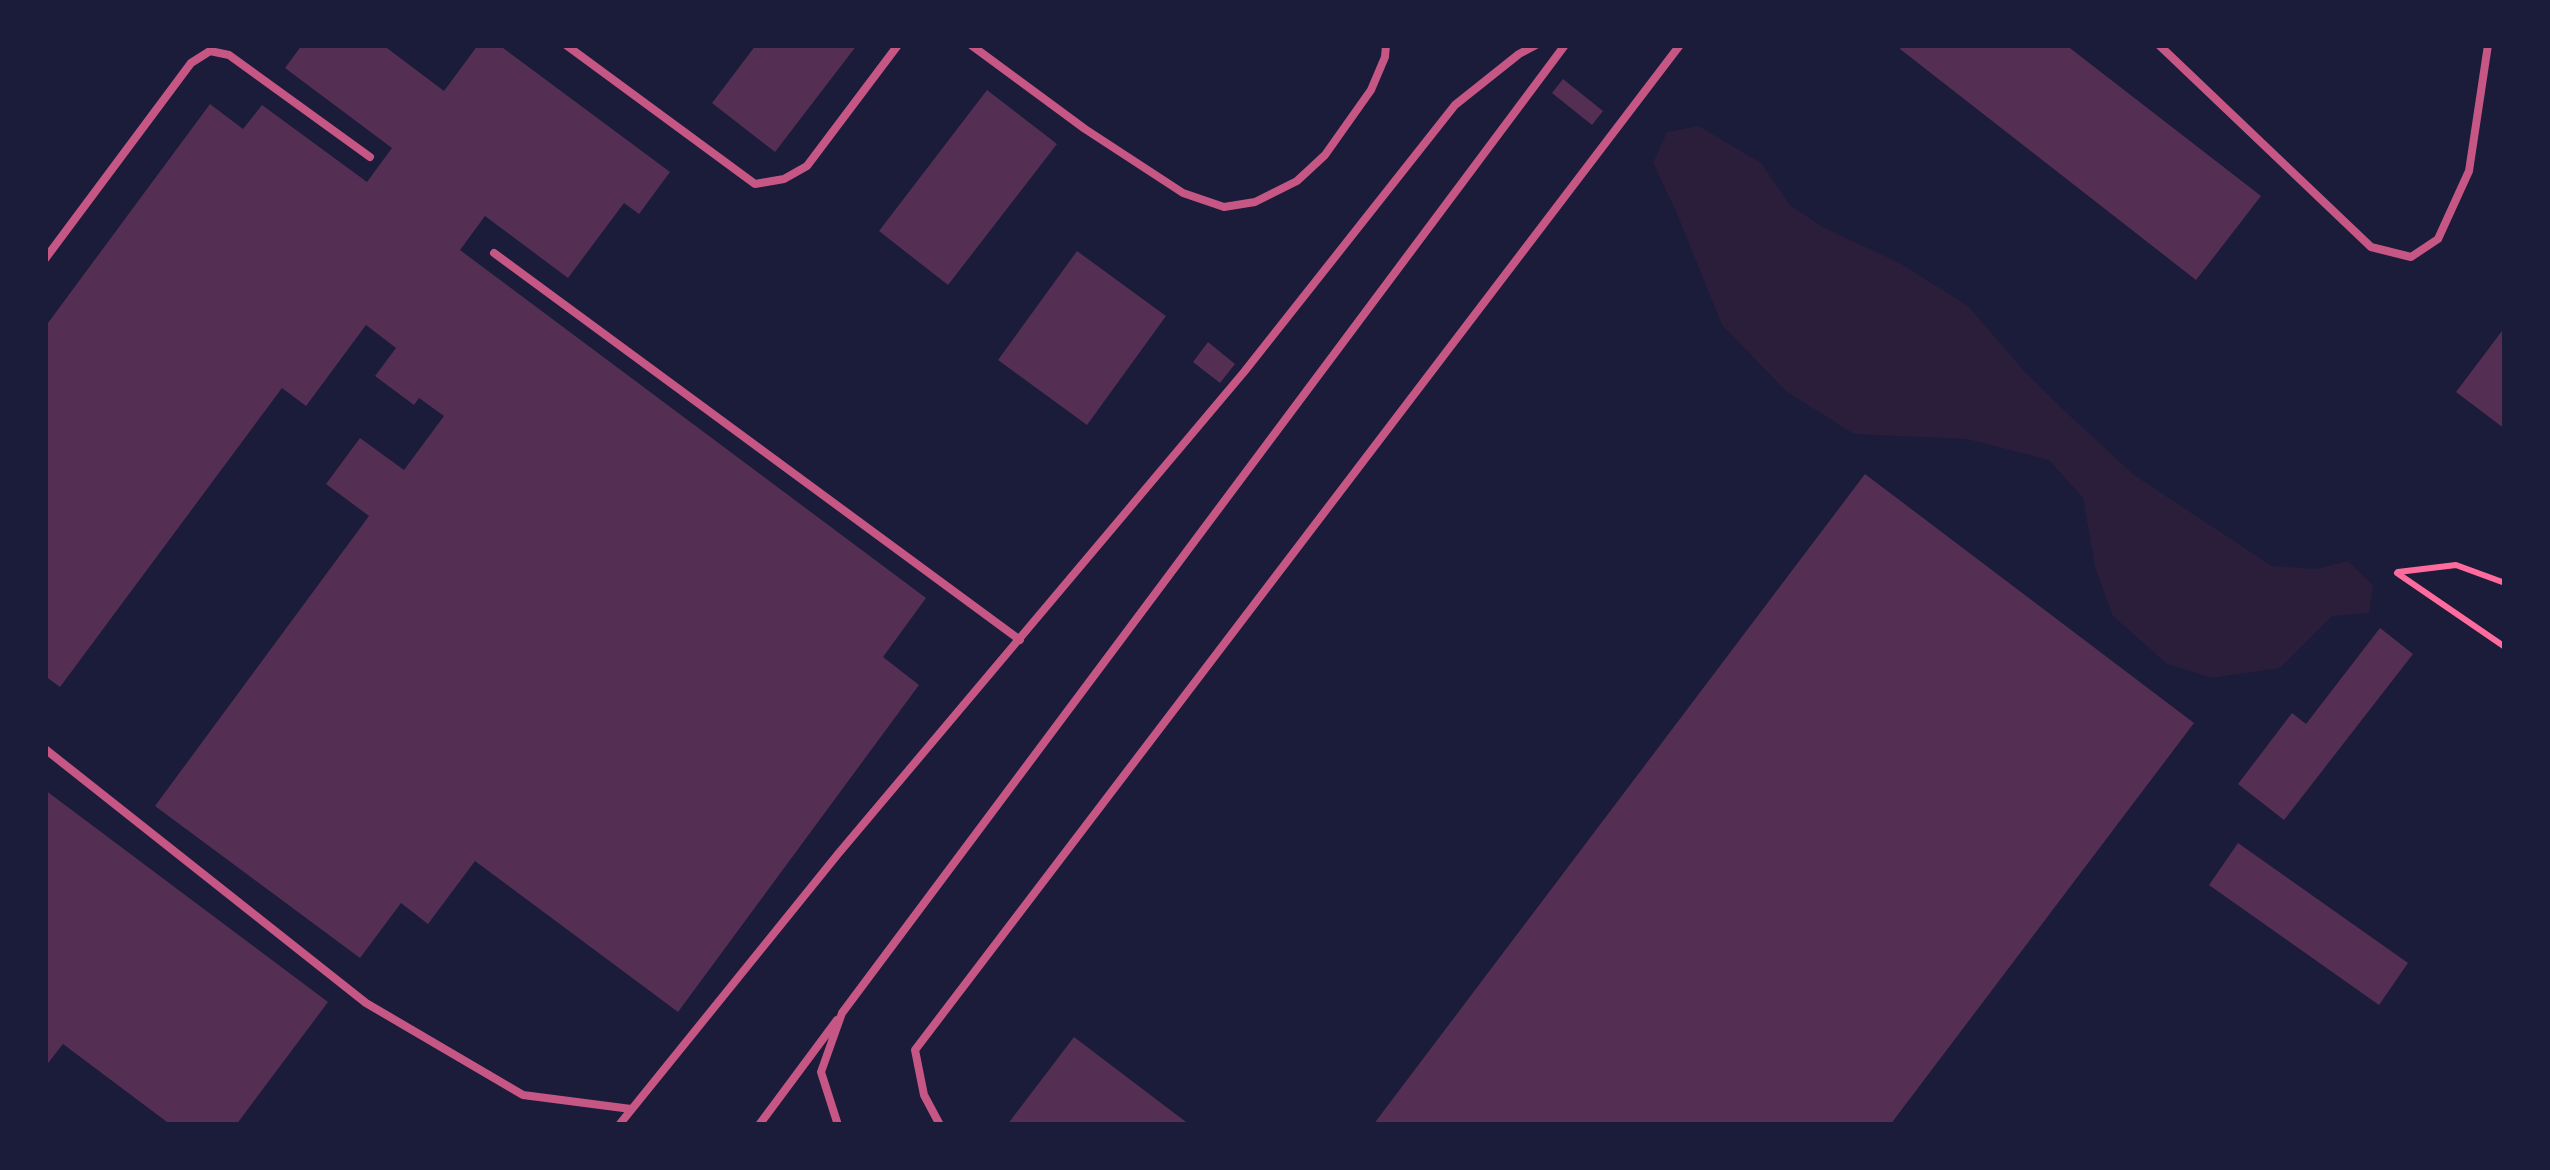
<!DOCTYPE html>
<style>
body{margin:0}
#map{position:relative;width:2550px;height:1170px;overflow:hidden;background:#1b1b3a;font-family:Raleway,sans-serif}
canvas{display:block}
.frame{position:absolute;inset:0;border:48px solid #1b1b3a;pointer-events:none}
</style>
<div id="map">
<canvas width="2550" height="1170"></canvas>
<div class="frame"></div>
</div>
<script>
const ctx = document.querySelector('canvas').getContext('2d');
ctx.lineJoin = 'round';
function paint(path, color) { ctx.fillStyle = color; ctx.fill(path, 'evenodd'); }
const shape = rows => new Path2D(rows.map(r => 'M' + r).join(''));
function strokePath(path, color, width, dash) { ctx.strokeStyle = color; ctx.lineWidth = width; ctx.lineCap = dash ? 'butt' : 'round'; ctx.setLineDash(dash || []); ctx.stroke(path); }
const green = shape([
 [1699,126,1761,163,1790,205,1824,228,1898,262,1968,306,2025,372,2067,413,2134,475,2272,566,2316,569,2348,561,2373,585,2369,613,2332,616,2280,668,2212,678,2167,664,2113,616,2095,567,2083,498,2049,460,1967,439,1854,434,1787,392,1722,325,1675,209,1653,163,1667,132]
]);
const building = shape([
 [302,45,383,45,444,91,478,45,499,45,670,172,639,214,624,203,568,278,485,216,460,250,926,598,883,657,919,685,678,1012,475,861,428,924,401,903,360,958,155,806,369,516,326,484,360,438,404,470,444,416,419,398,414,405,375,376,396,348,366,325,306,406,282,388,60,687,45,676,45,327,210,104,243,129,262,105,367,182,392,148,285,68],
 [756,45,857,45,775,152,712,103],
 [1903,45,2066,45,2261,196,2196,280,1900,49],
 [1563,79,1603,111,1592,125,1552,93],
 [987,90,1057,144,948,285,879,231],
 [1077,251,1166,316,1087,425,998,360],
 [2505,327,2505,429,2456,392],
 [1208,342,1235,364,1220,383,1193,362],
 [1865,474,2194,723,1890,1125,1373,1125],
 [2380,628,2413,654,2284,820,2238,784,2292,713,2306,724],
 [45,790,328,1002,236,1125,171,1125,63,1044,45,1067],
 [2238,843,2408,963,2379,1005,2209,885],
 [1074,1037,1190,1125,1007,1125]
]);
const path = shape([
 [2398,572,2456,565,2505,583],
 [2397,573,2505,647]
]);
const service = shape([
 [566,45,755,184,784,179,807,166,898,45],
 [971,45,1085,129,1183,193,1224,207,1255,202,1297,181,1325,155,1371,90,1385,57,1386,45],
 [2159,45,2371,247,2411,257,2438,239,2469,171,2488,45],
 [494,253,1020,640],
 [45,259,191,63,210,51,229,55,370,157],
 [45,749,366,1003,523,1095,631,1109],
 [619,1125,838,854,1244,372,1455,105,1519,54,1536,45],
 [759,1125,837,1020],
 [838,1125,821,1072,842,1013,1565,45],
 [940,1125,924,1095,915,1050,1680,45]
]);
paint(green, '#2a1e3b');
paint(building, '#542f53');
strokePath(path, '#ff6b9d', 6);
strokePath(service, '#c65784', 8);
</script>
